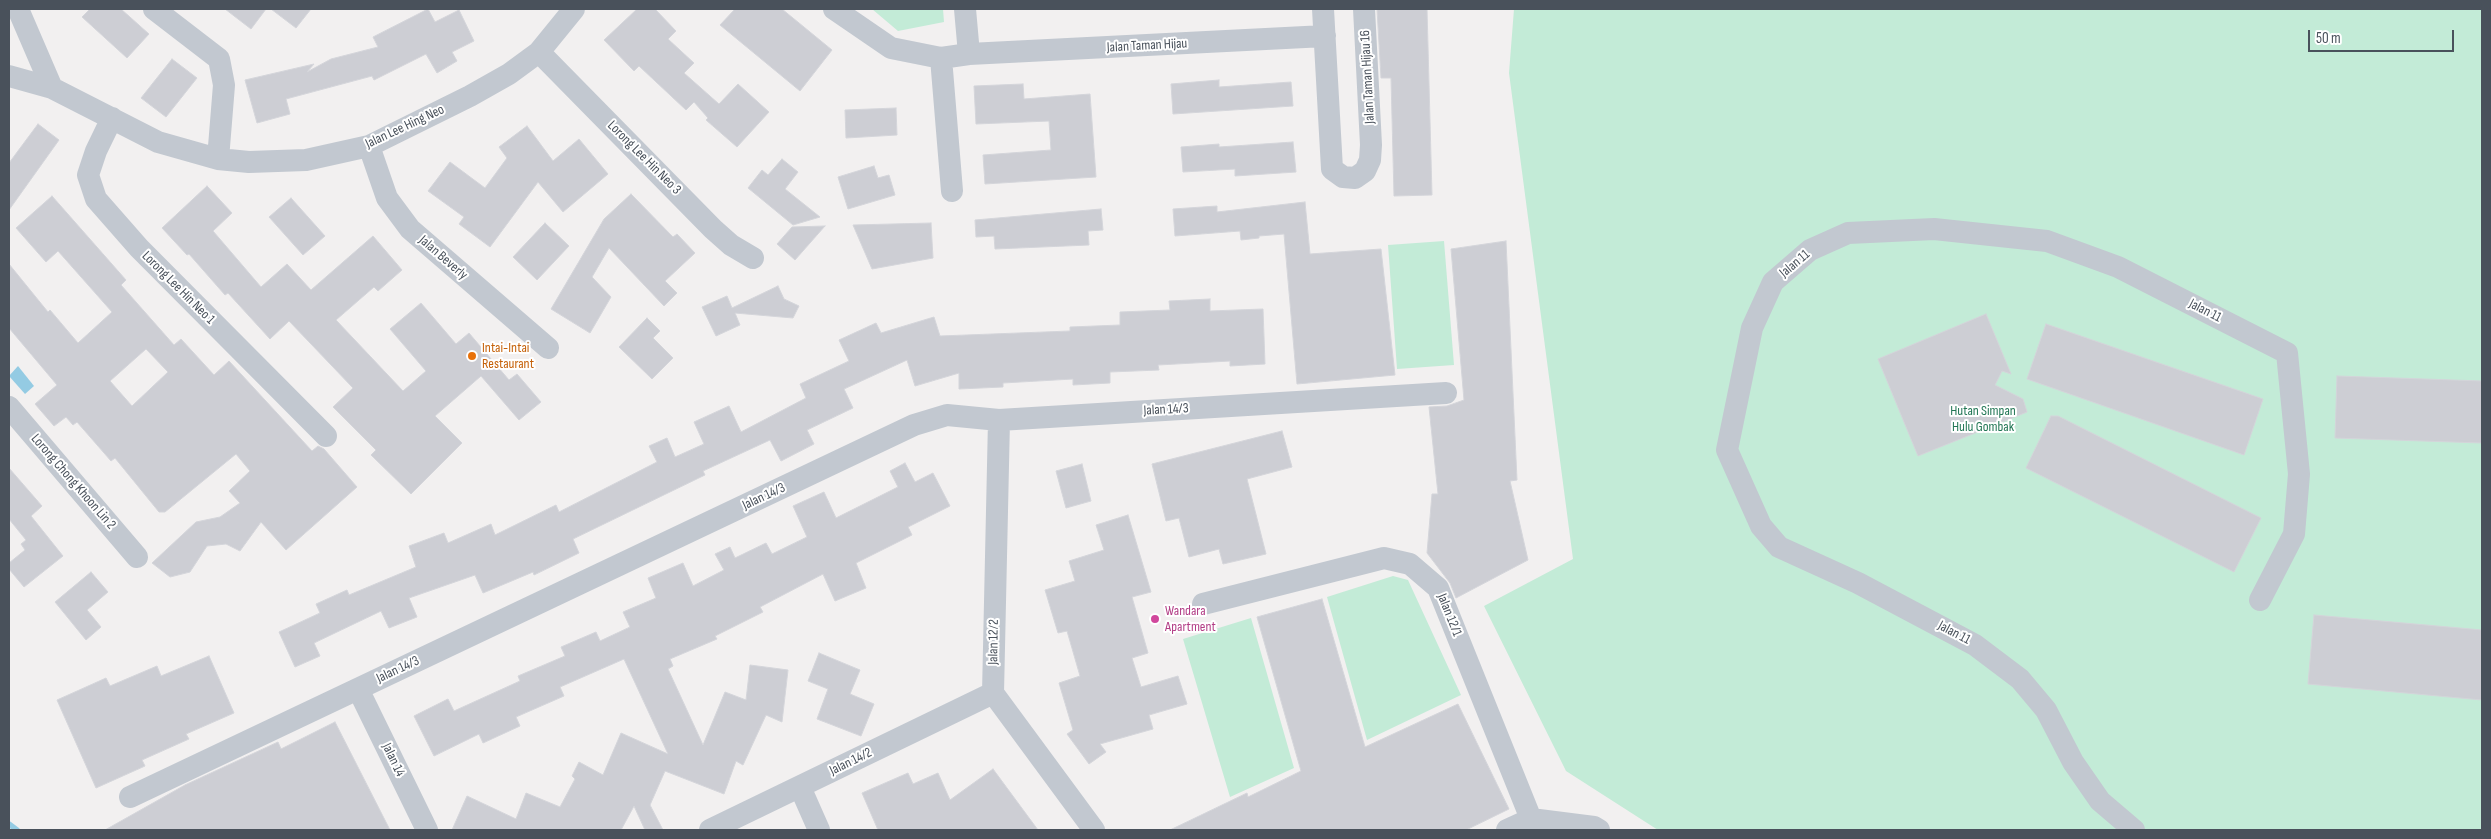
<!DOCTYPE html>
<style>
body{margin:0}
#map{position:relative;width:2491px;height:839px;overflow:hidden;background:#f2f0f0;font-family:"Sofia Sans Condensed",sans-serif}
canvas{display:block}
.frame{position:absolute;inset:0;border:10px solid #49515b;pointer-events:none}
.scale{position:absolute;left:2308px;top:30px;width:146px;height:22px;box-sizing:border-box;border:2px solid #49515b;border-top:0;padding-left:6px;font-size:15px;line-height:18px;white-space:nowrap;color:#49515b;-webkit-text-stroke:4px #fff;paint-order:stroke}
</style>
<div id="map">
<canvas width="2491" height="839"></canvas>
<div class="frame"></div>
<div class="scale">50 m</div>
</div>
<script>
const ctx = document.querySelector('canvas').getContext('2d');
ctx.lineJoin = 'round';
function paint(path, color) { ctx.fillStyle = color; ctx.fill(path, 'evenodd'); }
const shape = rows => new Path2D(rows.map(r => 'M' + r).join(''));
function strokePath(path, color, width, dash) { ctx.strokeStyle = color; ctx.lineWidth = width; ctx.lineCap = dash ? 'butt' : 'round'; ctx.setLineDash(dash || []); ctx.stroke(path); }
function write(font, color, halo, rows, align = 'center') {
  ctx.font = font + ' "Sofia Sans Condensed",sans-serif'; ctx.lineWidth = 4; ctx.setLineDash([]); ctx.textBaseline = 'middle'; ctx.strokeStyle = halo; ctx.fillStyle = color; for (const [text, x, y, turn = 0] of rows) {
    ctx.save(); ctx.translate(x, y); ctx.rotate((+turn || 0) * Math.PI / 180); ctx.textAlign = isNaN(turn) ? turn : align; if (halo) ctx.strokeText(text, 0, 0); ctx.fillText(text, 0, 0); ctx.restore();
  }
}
const green = shape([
 [872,9,943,9,944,22,898,31],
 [1514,9,2482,9,2482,830,1658,830,1566,771,1484,606,1573,559,1509,73],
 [1444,241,1454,365,1397,369,1388,245],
 [1393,576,1408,580,1461,695,1367,740,1327,597],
 [1251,618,1294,768,1230,797,1183,639]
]);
const water = shape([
 [18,366,34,386,25,394,9,376]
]);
const stream = shape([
 [9,824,17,830]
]);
const building = shape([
 [90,9,121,9,149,34,127,58,82,17,90,9],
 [225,9,266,9,251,29,225,9],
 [271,9,311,9,296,28,271,9],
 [428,9,435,22,459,10,474,41,452,52,457,61,437,73,426,54,374,80,372,76,286,99,290,114,257,123,245,80,314,64,307,72,331,59,378,47,373,37,428,9],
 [637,9,655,9,676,31,668,39,694,63,684,73,719,104,738,84,769,112,737,147,706,120,708,118,694,102,686,110,639,66,634,71,604,40,637,9],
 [735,9,782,9,832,50,800,91,720,25,735,9],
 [1377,9,1427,9,1432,195,1394,196,1391,78,1381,78,1377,9],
 [172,59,197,78,166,117,141,98,172,59],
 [1219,80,1219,87,1291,82,1293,106,1173,114,1171,84,1219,80],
 [1023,84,1024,99,1090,94,1096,177,985,184,983,155,1051,150,1049,121,976,124,974,86,1023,84],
 [896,108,897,135,846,138,845,110,896,108],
 [38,124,59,140,9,210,9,163,38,124],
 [527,126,553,161,579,139,608,174,563,212,538,182,490,247,459,224,464,217,428,191,450,162,485,188,507,158,499,147,527,126],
 [1293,142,1296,172,1235,176,1235,169,1183,172,1181,147,1219,144,1219,147,1293,142],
 [782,159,798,172,785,189,820,217,793,225,748,188,762,170,768,175,782,159],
 [874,166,878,178,889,175,895,195,848,209,838,177,874,166],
 [207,186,232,213,213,231,261,287,287,264,311,290,373,236,402,270,378,291,374,287,336,320,403,391,426,371,390,329,421,303,456,344,469,333,509,380,517,374,541,402,519,420,481,376,435,416,462,443,411,494,371,455,376,450,333,407,353,388,289,321,270,339,228,293,225,295,189,254,187,255,162,228,207,186],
 [631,194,673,237,677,234,695,253,665,281,677,293,664,306,609,248,592,277,611,297,590,333,551,309,604,219,631,194],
 [52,196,126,280,121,285,174,345,181,339,214,375,229,361,312,451,318,446,324,449,357,487,286,550,261,522,240,551,226,544,207,546,190,572,170,577,152,563,196,522,220,517,240,503,229,491,250,471,236,454,165,512,159,512,115,458,111,461,77,422,73,425,66,417,54,426,35,404,57,385,9,328,9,264,48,312,50,310,78,343,112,312,58,251,46,262,16,228,52,196],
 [146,349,168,372,132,406,110,381,146,349],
 [291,198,325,236,303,255,269,217,291,198],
 [1305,202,1310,254,1381,249,1395,375,1297,384,1284,234,1259,236,1259,238,1241,240,1240,231,1175,236,1173,209,1217,206,1217,212,1305,202],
 [1101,209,1103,230,1088,231,1089,245,995,249,994,236,976,237,975,220,1101,209],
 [545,223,569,246,537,280,513,257,545,223],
 [931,223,933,258,872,269,853,225,931,223],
 [825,226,795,260,777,244,792,227,825,226],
 [1506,241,1517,480,1510,481,1528,560,1456,598,1450,583,1427,553,1432,494,1438,494,1429,407,1447,406,1464,400,1451,249,1506,241],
 [778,286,784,299,799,306,793,318,735,313,740,325,716,336,702,307,727,296,732,308,778,286],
 [1210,299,1210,311,1263,309,1265,364,1230,366,1230,361,1158,365,1159,370,1110,372,1110,383,1073,385,1073,379,1003,383,1003,387,959,389,959,373,915,386,907,360,844,389,853,408,807,430,814,444,781,461,770,440,703,471,705,475,573,539,579,553,534,575,533,572,483,593,475,575,409,598,417,617,389,628,381,611,314,643,320,656,295,667,279,632,320,613,316,604,347,590,349,595,416,567,409,546,444,533,448,543,491,524,495,535,556,505,559,512,657,462,649,446,667,438,675,457,704,444,694,422,729,406,741,432,806,398,800,384,849,361,839,340,876,323,881,333,934,317,940,336,1070,331,1070,327,1120,325,1120,312,1170,310,1169,301,1210,299],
 [1986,314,2011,374,2002,371,1995,385,2023,399,2027,412,1918,456,1878,359,1986,314],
 [647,318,660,331,653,338,673,358,652,379,619,347,647,318],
 [2046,324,2263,399,2244,455,2027,379,2046,324],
 [2337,376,2482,381,2482,443,2335,438,2337,376],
 [2051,416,2058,416,2261,518,2234,572,2026,468,2051,416],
 [1282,431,1292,467,1247,479,1266,554,1223,564,1219,549,1189,557,1179,518,1166,521,1152,464,1282,431],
 [905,463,915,482,933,473,950,506,908,527,912,535,856,563,866,588,835,601,823,574,760,607,763,612,715,636,717,639,670,659,673,666,668,669,703,745,725,692,746,700,750,665,788,670,782,722,766,715,743,765,736,761,724,794,665,771,650,805,663,830,645,830,634,806,621,830,452,830,467,796,516,819,526,793,560,807,575,779,572,776,579,762,603,775,621,733,668,754,624,659,560,687,564,696,516,717,520,726,483,743,479,734,434,756,414,716,448,699,454,711,520,681,518,676,565,656,561,647,596,632,600,641,630,627,623,612,656,598,648,578,683,563,693,586,724,570,715,554,730,547,735,558,766,543,772,554,807,537,793,506,824,492,836,518,898,487,890,471,905,463],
 [1082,464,1091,501,1066,508,1056,471,1082,464],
 [9,468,42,506,31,516,63,556,24,587,9,569,9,563,25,550,21,544,26,540,9,519,9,468],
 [1128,515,1151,592,1132,597,1148,653,1132,658,1141,687,1178,676,1187,704,1149,715,1153,729,1100,744,1106,752,1089,764,1067,734,1073,730,1059,683,1080,676,1067,631,1058,633,1045,590,1075,581,1069,561,1104,550,1096,525,1128,515],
 [91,572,108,592,87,610,101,627,86,640,55,602,91,572],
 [1322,599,1365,747,1458,704,1509,809,1466,830,1170,830,1247,793,1248,797,1301,771,1257,617,1322,599],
 [2314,615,2482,630,2482,700,2308,684,2314,615],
 [819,653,860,670,850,694,874,704,861,736,817,719,828,689,808,681,819,653],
 [209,656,234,713,186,734,189,739,142,760,145,766,96,788,57,700,106,678,110,686,157,666,161,676,209,656],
 [335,722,390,830,105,830,185,785,278,742,281,749,335,722],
 [993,769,1038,830,878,830,862,793,908,773,913,784,938,773,950,800,993,769]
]);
const minor = shape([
 [18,9,52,88],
 [154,9,219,59,224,85,218,159],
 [834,9,891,48,941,58,969,54,1325,36],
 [965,9,969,54],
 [1323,9,1332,169,1343,177,1355,178,1365,171,1370,160,1371,145,1364,9],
 [539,52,713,229,731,245,753,258],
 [941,58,952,191],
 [9,76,52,88,158,142,218,159,249,162,306,160,369,146,470,96,509,74,539,52,574,9],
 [112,118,96,151,88,175,96,199,139,248,326,436],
 [369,146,387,198,410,229,548,348],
 [9,407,137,557],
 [999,420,993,693,1094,830],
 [1203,604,1384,558,1410,564,1438,588,1531,819],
 [358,689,427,830],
 [800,787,819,830],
 [130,797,914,425,947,415,999,420,1446,393],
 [710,830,993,693],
 [1507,830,1531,819,1594,827,1599,830],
 [2134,830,2100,801,2073,762,2046,710,2020,679,1975,645,1858,583,1779,547,1761,526,1727,450,1752,328,1773,282,1810,250,1848,233,1934,229,2047,241,2118,267,2287,353,2299,474,2294,534,2260,600]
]);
const markers = [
 [472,356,5,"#e8710a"],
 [1155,619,5,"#d1479c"]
];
const streetNames = [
 ["Jalan Taman Hijau",1147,46,-3],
 ["Jalan Taman Hijau 16",1368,77,-93],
 ["Jalan Lee Hing Neo",405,127,-25],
 ["Lorong Lee Hin Neo 3",644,158,45],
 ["Jalan Beverly",443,258,41],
 ["Jalan 11",1795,264,-40],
 ["Lorong Lee Hin Neo 1",178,288,45],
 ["Jalan 11",2205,311,27],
 ["Jalan 14/3",1166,410,-3],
 ["Lorong Chong Khoon Lin 2",73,482,49],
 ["Jalan 14/3",764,497,-25],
 ["Jalan 12/1",1449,615,68],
 ["Jalan 11",1954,633,28],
 ["Jalan 12/2",994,642,-89],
 ["Jalan 14/3",398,670,-25],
 ["Jalan 14",393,760,64],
 ["Jalan 14/2",851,762,-26]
];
const foodNames = [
 ["Intai-Intai",482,348],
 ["Restaurant",482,364]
];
const parkNames = [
 ["Hutan Simpan",1983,411],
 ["Hulu Gombak",1983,427]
];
const hotelNames = [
 ["Wandara",1165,611],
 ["Apartment",1165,627]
];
paint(green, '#c3ebd7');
paint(water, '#94cbe3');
strokePath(stream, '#94cbe3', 5.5);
paint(building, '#cdced4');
strokePath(building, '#d4d5da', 1);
strokePath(minor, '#c2c8d0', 22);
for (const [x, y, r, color] of markers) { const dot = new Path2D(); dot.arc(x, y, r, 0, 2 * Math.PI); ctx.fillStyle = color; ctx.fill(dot); strokePath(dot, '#fff', 2); }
write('14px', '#49515b', '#fff', streetNames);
write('14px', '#c56008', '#fff', foodNames, 'left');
write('14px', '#217654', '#fff', parkNames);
write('14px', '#b23c85', '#fff', hotelNames, 'left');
</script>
